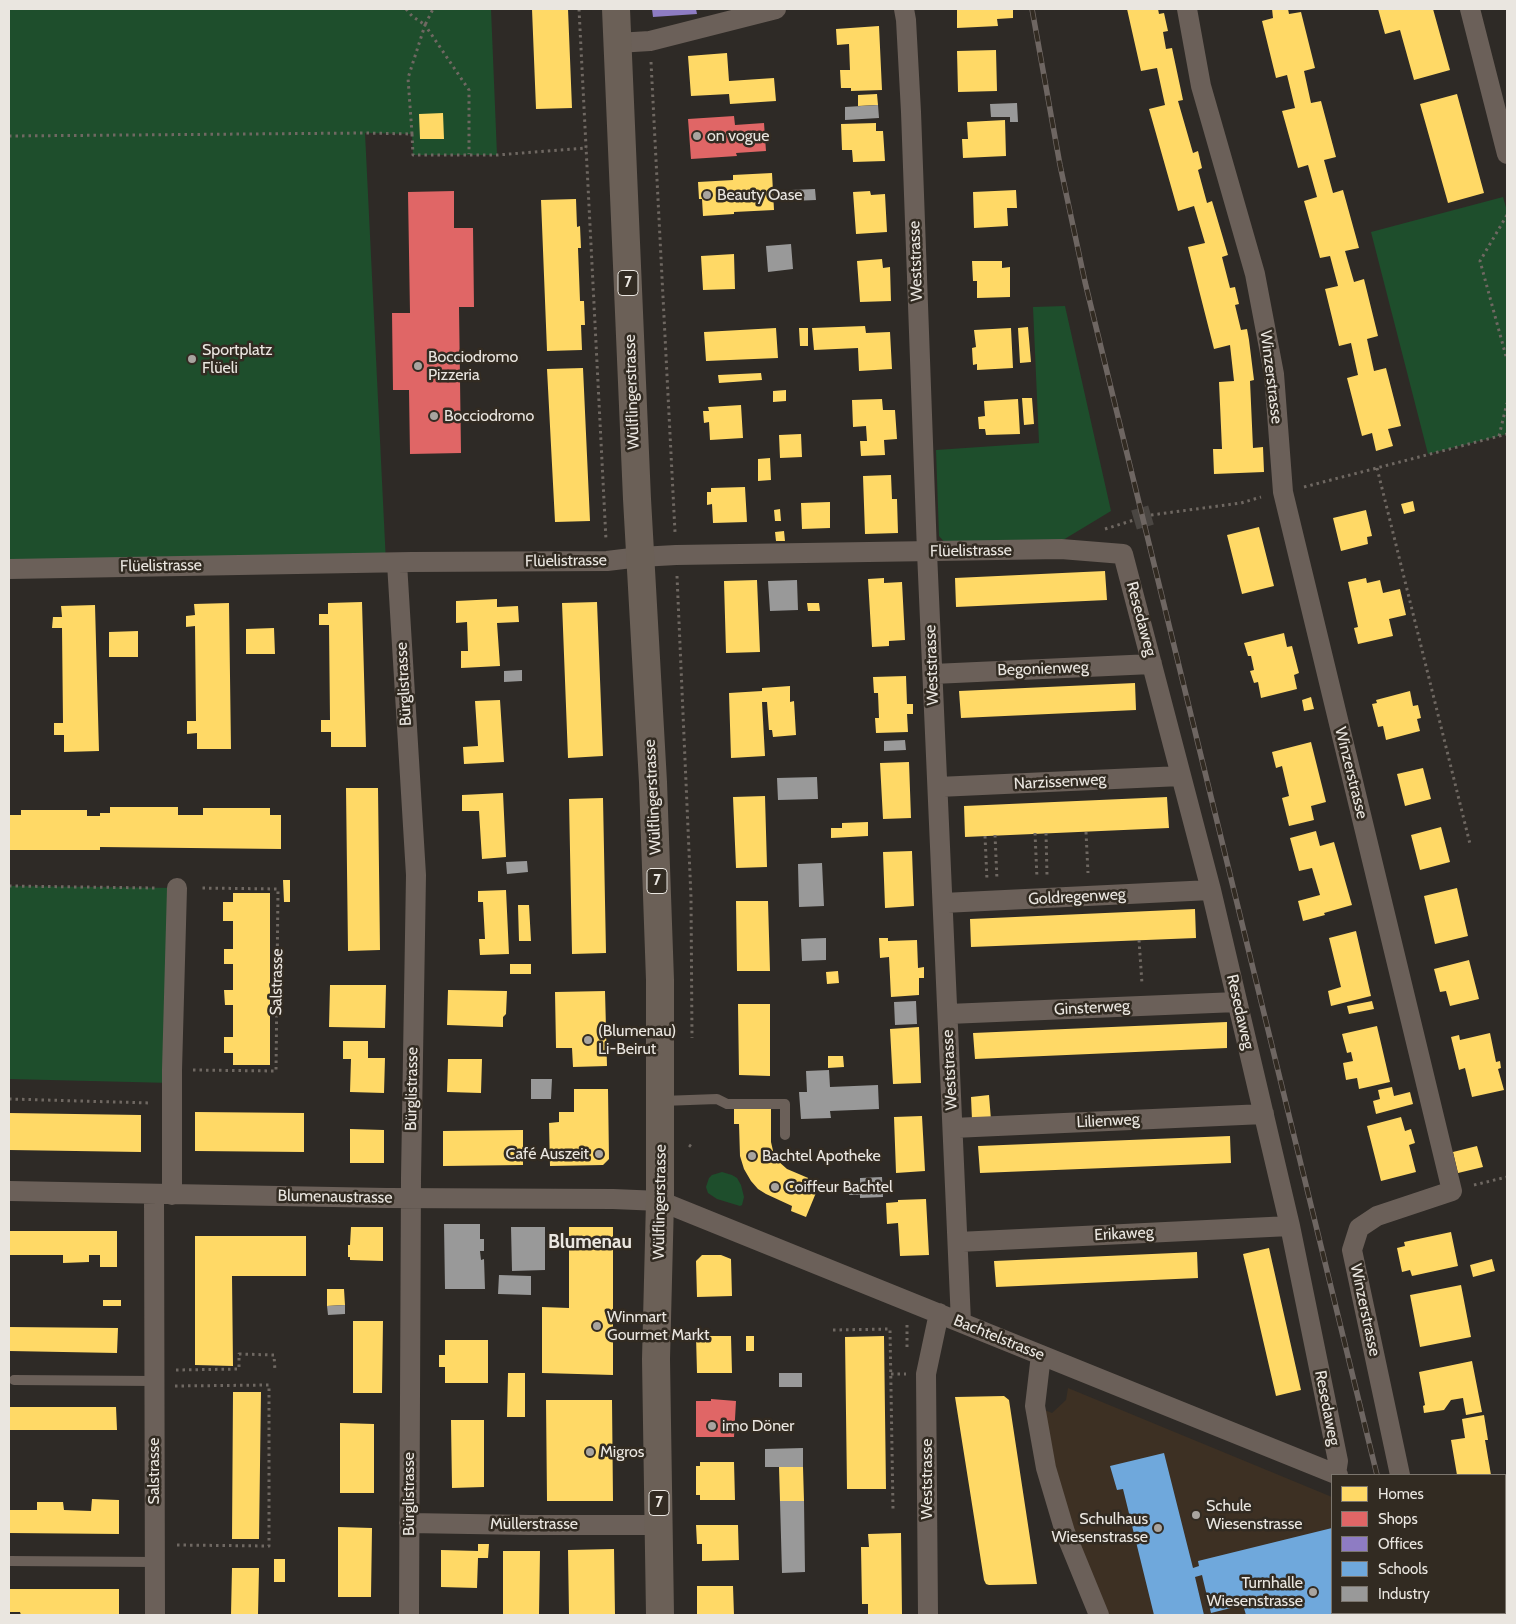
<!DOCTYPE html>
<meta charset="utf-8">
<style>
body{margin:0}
#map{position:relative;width:1516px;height:1624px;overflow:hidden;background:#2e2a26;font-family:Cabin,sans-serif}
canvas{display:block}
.frame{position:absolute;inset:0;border:10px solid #eae6e0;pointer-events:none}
.legend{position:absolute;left:1331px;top:1474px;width:175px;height:140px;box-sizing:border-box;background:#322b22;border:1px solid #7c766e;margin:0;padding:6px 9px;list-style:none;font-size:15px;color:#eae6e0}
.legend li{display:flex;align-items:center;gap:10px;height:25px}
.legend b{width:25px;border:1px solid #7c766e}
</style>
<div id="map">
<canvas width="1516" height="1624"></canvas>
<div class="frame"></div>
<ul class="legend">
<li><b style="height:14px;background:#ffd966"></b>Homes</li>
<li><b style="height:14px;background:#e06666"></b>Shops</li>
<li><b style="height:14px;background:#8e7cc3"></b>Offices</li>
<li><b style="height:14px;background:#6fa8dc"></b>Schools</li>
<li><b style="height:14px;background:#999"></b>Industry</li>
</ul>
</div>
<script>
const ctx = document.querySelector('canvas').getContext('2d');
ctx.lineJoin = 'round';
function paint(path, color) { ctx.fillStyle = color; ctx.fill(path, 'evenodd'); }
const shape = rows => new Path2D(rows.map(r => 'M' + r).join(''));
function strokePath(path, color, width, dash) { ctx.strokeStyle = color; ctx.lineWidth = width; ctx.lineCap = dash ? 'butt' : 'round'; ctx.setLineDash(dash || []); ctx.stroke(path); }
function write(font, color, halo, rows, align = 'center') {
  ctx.font = font + ' Cabin,sans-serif'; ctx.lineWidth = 5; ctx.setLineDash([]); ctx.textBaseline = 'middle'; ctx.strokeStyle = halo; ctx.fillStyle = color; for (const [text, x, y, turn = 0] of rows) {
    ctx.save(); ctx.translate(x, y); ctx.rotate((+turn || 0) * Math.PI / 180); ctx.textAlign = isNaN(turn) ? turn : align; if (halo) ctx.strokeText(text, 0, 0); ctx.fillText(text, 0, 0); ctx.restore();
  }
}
const education = shape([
 [1068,1388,1332,1497,1332,1613,1392,1613,1393,1615,1099,1615,1035,1406,1052,1413,1066,1400]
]);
const green = shape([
 [9,9,491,9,497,155,413,155,412,134,365,133,386,563,9,569],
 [1503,197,1507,211,1507,434,1428,454,1371,232],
 [1065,306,1111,511,1058,543,948,546,939,536,936,450,1039,443,1033,307],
 [9,886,177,888,172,1083,9,1079],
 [722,1172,732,1175,737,1178,741,1185,744,1197,742,1205,740,1206,717,1199,708,1193,706,1187,709,1178,712,1175]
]);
const homes = shape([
 [532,9,568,9,572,108,536,109],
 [957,9,1013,9,1013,18,997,19,998,26,957,28],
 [1127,9,1158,9,1159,14,1164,13,1168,31,1163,32,1166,49,1172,48,1183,100,1178,101,1193,153,1198,151,1202,168,1198,170,1207,203,1212,201,1223,238,1228,255,1222,257,1230,288,1235,287,1239,304,1235,305,1241,330,1247,329,1249,340,1254,380,1250,381,1253,448,1263,447,1264,472,1214,474,1213,449,1222,449,1219,382,1234,381,1230,345,1214,349,1188,247,1205,243,1194,206,1178,211,1149,109,1165,105,1157,68,1141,71],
 [1272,9,1288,9,1289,14,1301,12,1315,68,1304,71,1311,103,1321,101,1336,157,1324,160,1333,193,1343,190,1359,248,1345,251,1354,282,1364,279,1378,336,1367,339,1374,371,1386,368,1401,426,1388,429,1393,446,1376,451,1372,433,1362,436,1347,378,1358,375,1351,343,1339,346,1325,289,1338,286,1330,256,1320,258,1304,201,1317,197,1308,165,1298,168,1282,111,1295,108,1287,75,1276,78,1262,21,1273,18],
 [1378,9,1433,9,1450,70,1414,80,1400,30,1385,34],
 [879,26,882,90,851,91,851,88,841,88,840,70,850,70,849,44,837,45,836,29],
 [996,50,997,91,958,92,957,51],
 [727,53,729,81,774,78,776,101,730,104,729,94,691,96,688,56],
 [877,94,878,105,858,106,858,95],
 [1457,94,1484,193,1448,203,1420,104],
 [443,113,444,139,420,139,419,114],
 [1005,120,1006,156,963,158,962,139,968,139,967,122],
 [876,123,876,131,883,131,885,161,853,162,852,150,842,150,841,124],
 [772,173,774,210,734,212,734,214,703,216,702,199,699,199,698,182,733,180,733,175],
 [1016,190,1017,208,1007,208,1008,226,974,228,973,192],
 [870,191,871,195,885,194,887,232,856,234,853,192],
 [576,199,577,227,580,226,581,248,578,248,580,301,584,301,585,325,581,325,582,350,547,351,541,200],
 [734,254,735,289,703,290,701,256],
 [882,259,883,268,890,267,891,301,860,302,857,261],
 [972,261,1002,261,1002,268,1010,267,1010,297,977,298,977,281,973,281],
 [865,326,866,333,890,332,892,369,859,371,858,348,814,350,812,328],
 [1028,327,1031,362,1020,363,1018,328],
 [776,328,778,358,706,361,704,332],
 [799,328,808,328,808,346,800,346],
 [1011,328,1013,368,977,370,977,364,973,365,972,348,976,347,974,330],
 [583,368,590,521,555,522,547,369],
 [761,373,762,380,719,383,718,375],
 [786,390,786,401,773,402,773,391],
 [1022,398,1032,398,1034,424,1024,425],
 [882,399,883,410,895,410,897,439,884,440,885,455,861,456,860,441,867,441,866,426,853,427,852,400],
 [1018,399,1020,434,986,435,985,429,979,429,978,417,985,416,984,401],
 [741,405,743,438,710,440,709,422,704,423,703,411,709,411,708,407],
 [801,434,802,457,780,458,779,435],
 [770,458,771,480,758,481,758,459],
 [891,475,892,499,897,499,898,533,865,534,863,476],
 [745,487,747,522,713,523,712,504,707,505,707,492,711,492,711,488],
 [1413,501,1415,511,1404,514,1401,504],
 [830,502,830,528,802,529,801,503],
 [780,509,781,521,775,521,774,510],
 [1366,510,1372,536,1367,537,1368,544,1341,551,1333,518],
 [1259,527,1274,586,1242,594,1227,535],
 [784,531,785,541,776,541,775,532],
 [1105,571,1107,600,956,607,955,578],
 [884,578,884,583,902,582,905,640,889,641,889,646,872,647,868,579],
 [1366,578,1367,583,1380,580,1383,593,1400,589,1406,615,1389,619,1393,636,1358,644,1354,628,1358,627,1348,582],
 [757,580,760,652,726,653,724,581],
 [497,599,497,607,518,606,519,622,497,623,500,666,461,668,461,651,468,651,467,622,456,623,456,601],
 [362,602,366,747,331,747,331,732,321,732,321,720,330,720,329,625,319,625,319,614,328,614,328,603],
 [597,602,603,756,568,758,562,603],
 [229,603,231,749,197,749,197,733,187,734,187,721,196,721,195,626,186,627,186,616,195,615,194,604],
 [807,603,819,603,820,611,808,611],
 [95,605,99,751,64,752,64,735,54,735,54,723,63,723,62,628,52,628,53,617,62,617,61,606],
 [274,628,275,654,246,654,246,629],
 [138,631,138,657,109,657,109,632],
 [1284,633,1287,647,1292,646,1299,673,1294,675,1297,689,1261,698,1258,682,1254,683,1250,671,1254,670,1251,656,1248,656,1244,643],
 [906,676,907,704,913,704,913,714,907,714,908,732,876,733,875,718,879,718,878,693,874,693,873,677],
 [1135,683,1136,710,961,718,959,691],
 [790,686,790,702,794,701,796,735,773,737,772,730,769,730,767,702,762,702,765,756,731,758,729,693,762,691,762,688],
 [1410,691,1413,706,1418,705,1421,718,1417,719,1420,731,1386,740,1383,726,1378,727,1372,704,1377,703,1376,700],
 [1311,697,1314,709,1304,711,1302,700],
 [500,700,504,762,464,764,463,747,478,746,475,701],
 [1311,742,1326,802,1311,806,1314,820,1289,826,1282,798,1289,796,1282,766,1276,768,1272,752],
 [909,762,911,818,883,819,880,763],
 [1423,768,1431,799,1405,806,1397,774],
 [346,788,378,788,380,950,348,951],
 [503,793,506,857,482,859,479,811,462,811,462,795],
 [765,796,767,867,736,868,733,797],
 [1167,797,1169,828,965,837,964,806],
 [603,798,606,953,572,954,569,799],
 [110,807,178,807,178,815,203,815,203,808,270,808,270,815,281,815,281,849,100,847,100,850,9,850,10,815,21,815,21,810,87,810,87,816,100,816,100,813,110,813],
 [868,822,868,836,831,838,831,828,842,828,842,823],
 [1441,827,1450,862,1420,870,1411,835],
 [1316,831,1320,846,1334,842,1352,905,1324,913,1325,915,1303,921,1298,901,1320,895,1312,868,1299,871,1290,838],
 [912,851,914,906,885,908,883,852],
 [283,880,290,880,290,902,284,902],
 [1457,888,1468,936,1435,944,1424,896],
 [506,890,509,954,480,955,479,939,485,939,483,902,478,902,478,891],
 [233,893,270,893,270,1065,233,1065,233,1053,224,1053,224,1037,233,1037,233,1005,225,1005,224,990,233,990,233,964,224,964,224,949,233,949,233,921,223,921,223,902,233,902],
 [736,901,768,901,770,971,737,971],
 [518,905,529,905,531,941,519,941],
 [1195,909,1196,938,971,947,970,919],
 [1356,931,1371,996,1331,1006,1328,991,1341,987,1329,938],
 [879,938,888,938,888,941,917,940,918,968,924,967,924,978,919,978,919,995,891,997,889,957,880,958],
 [1469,960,1479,999,1450,1006,1446,991,1440,992,1434,969],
 [510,964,531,964,531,974,510,974],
 [838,971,839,983,827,984,826,972],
 [330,985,386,985,385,1028,329,1027],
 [448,990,507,991,506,1014,503,1017,503,1027,447,1025],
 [605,991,607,1066,573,1067,572,1048,556,1048,555,992],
 [1372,1001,1374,1009,1349,1014,1347,1006],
 [738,1004,770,1004,770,1076,739,1075],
 [1227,1022,1227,1048,975,1059,973,1033],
 [1377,1026,1390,1082,1359,1089,1357,1078,1346,1080,1343,1063,1353,1061,1351,1052,1347,1053,1342,1034],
 [919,1027,921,1083,893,1084,890,1029],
 [1490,1033,1496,1062,1500,1061,1501,1068,1498,1069,1504,1090,1472,1097,1465,1068,1459,1070,1451,1037,1459,1035,1460,1040],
 [343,1041,368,1041,368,1058,385,1058,384,1093,350,1092,351,1059,343,1059],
 [828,1056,843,1056,844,1067,828,1068],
 [448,1059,482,1059,481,1093,447,1092],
 [1392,1087,1394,1096,1410,1092,1413,1104,1376,1114,1373,1101,1380,1099,1378,1090],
 [574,1089,608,1089,609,1159,603,1165,550,1166,549,1123,559,1122,559,1112,574,1112],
 [989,1095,991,1120,972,1120,971,1097],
 [734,1107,771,1108,771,1142,774,1155,778,1161,787,1169,820,1183,806,1217,791,1211,792,1206,766,1194,758,1189,751,1181,744,1169,740,1156,739,1124,734,1124],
 [195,1112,304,1113,304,1152,195,1151],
 [9,1113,141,1115,141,1152,9,1150],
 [922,1116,925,1171,896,1173,894,1117],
 [1401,1117,1405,1131,1411,1129,1415,1143,1409,1145,1416,1172,1381,1181,1367,1126],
 [350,1129,384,1130,384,1163,350,1163],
 [523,1130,523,1165,443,1166,443,1131],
 [1230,1136,1231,1163,980,1173,978,1146],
 [1477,1146,1483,1167,1458,1173,1453,1152],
 [926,1199,929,1255,900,1256,898,1223,887,1224,886,1203,898,1202,898,1200],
 [351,1227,383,1227,383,1261,350,1260,350,1257,348,1257,348,1245,350,1245],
 [569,1227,613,1227,613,1375,542,1373,542,1307,569,1308],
 [9,1231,117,1231,117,1267,100,1267,100,1255,89,1255,89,1262,63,1263,63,1255,9,1255],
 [1451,1232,1458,1266,1412,1276,1410,1270,1402,1272,1397,1248,1405,1246,1404,1242],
 [195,1236,306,1236,306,1276,232,1276,233,1366,195,1365],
 [1269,1248,1301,1390,1276,1396,1243,1254],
 [1197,1252,1198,1278,996,1287,994,1261],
 [702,1255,721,1255,731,1259,732,1296,697,1297,696,1261],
 [1492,1259,1495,1271,1473,1277,1470,1265],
 [1461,1285,1471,1337,1420,1347,1410,1295],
 [327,1289,344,1289,345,1305,327,1306],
 [103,1300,121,1300,121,1306,103,1306],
 [353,1321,383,1321,382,1393,353,1393],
 [9,1327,118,1328,117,1353,9,1351],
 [696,1336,731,1336,732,1373,697,1373],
 [746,1336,754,1336,754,1351,746,1351],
 [884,1336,886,1489,847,1489,845,1337],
 [445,1340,488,1340,488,1383,445,1383,445,1367,439,1367,439,1355,445,1355],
 [1472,1361,1482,1412,1466,1415,1463,1398,1451,1400,1444,1410,1424,1413,1423,1406,1425,1405,1419,1372],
 [508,1373,525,1373,525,1417,507,1417],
 [233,1392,261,1392,259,1539,232,1539],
 [1004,1396,1009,1400,1037,1584,989,1585,986,1584,984,1580,955,1397],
 [546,1400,612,1400,613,1501,547,1501],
 [9,1407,116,1407,117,1430,9,1430],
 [1484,1415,1488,1440,1485,1440,1491,1475,1457,1475,1451,1440,1465,1438,1462,1419],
 [451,1420,484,1420,484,1487,452,1488],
 [340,1423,374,1424,374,1493,340,1493],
 [700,1462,734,1462,735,1500,700,1500,700,1495,696,1495,696,1466,700,1466],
 [779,1467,803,1467,804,1501,780,1501],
 [92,1499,119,1500,119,1534,9,1533,9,1510,37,1510,37,1502,63,1502,64,1510,91,1511],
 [696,1525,738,1525,739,1560,702,1561,702,1544,697,1544],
 [338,1527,372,1528,371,1597,338,1597],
 [901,1533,902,1615,868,1615,868,1604,862,1604,861,1547,869,1547,868,1534],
 [478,1544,489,1544,488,1558,478,1558,477,1588,441,1587,441,1550,478,1551],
 [614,1549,615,1615,569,1615,568,1550],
 [503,1551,540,1551,539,1615,503,1615],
 [274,1559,285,1559,285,1582,274,1582],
 [232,1568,259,1568,258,1615,231,1615],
 [697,1586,733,1586,734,1615,697,1615],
 [9,1589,119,1589,119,1615,92,1615,92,1614,21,1615,20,1612,9,1612]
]);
const shops = shape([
 [734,116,735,125,764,123,766,151,736,153,737,156,691,159,688,119],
 [454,191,454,228,473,228,474,307,459,307,461,453,410,454,409,390,393,390,392,313,410,313,408,192],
 [711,1399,736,1401,734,1437,696,1437,696,1401,711,1401]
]);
const offices = shape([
 [652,9,696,9,697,14,653,17]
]);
const schools = shape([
 [1164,1453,1193,1568,1199,1566,1198,1561,1332,1528,1332,1613,1366,1613,1367,1615,1246,1615,1243,1605,1211,1613,1202,1575,1195,1577,1204,1615,1154,1615,1123,1489,1117,1490,1110,1466]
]);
const industry = shape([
 [1017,103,1018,122,1010,122,1010,117,991,117,990,104],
 [878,105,879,118,845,120,845,107],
 [815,189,816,200,791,201,791,190],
 [791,244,793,269,768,272,766,246],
 [797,580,798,610,770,611,768,581],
 [522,670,522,681,504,682,504,671],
 [905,740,906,750,884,751,884,741],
 [817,777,818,799,778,800,777,778],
 [527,861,528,872,507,874,506,862],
 [822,863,824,906,799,907,798,864],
 [826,938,826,960,802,961,801,939],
 [916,1001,917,1024,895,1025,894,1002],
 [829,1070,830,1087,878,1085,879,1109,830,1111,831,1118,801,1119,799,1092,807,1092,806,1071],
 [531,1079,552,1079,551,1099,531,1099],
 [882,1177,883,1197,860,1198,860,1195,849,1195,849,1188,860,1188,860,1178],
 [444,1224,480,1224,480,1239,484,1239,484,1251,480,1251,481,1260,484,1259,485,1289,445,1289],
 [511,1227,545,1227,545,1270,512,1271],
 [499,1275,531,1276,531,1295,498,1294],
 [345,1305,345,1314,328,1315,327,1306],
 [779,1373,802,1373,802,1387,779,1387],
 [803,1448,803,1467,765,1467,765,1449],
 [780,1501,804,1501,805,1572,782,1573]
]);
const minorTunnel = shape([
 [1134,520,1151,515]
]);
const path = shape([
 [406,9,412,16,425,25,433,9],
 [579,9,606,540],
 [651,62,675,532],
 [412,134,408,78,425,25,469,90,469,154],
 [9,136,365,133,412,134,413,155,497,155,587,148],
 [1507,215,1480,261,1507,360],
 [1499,436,1507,403],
 [1377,468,1470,844],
 [1304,487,1507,434],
 [1151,515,1241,503,1261,497],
 [1105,529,1134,520],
 [677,576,691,897,692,1038],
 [1086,832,1088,873],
 [1035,833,1037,878],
 [1046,833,1047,875],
 [995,835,997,880],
 [985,836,987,880],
 [9,886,156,888],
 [1139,940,1142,984],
 [193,1070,276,1071,278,889,199,888],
 [9,1099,151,1103],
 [689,1145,693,1148],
 [1474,1185,1507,1177],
 [907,1325,907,1349],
 [833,1330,890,1329,893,1509],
 [176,1370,239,1369,239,1354,274,1355,275,1371],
 [891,1374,906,1374],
 [175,1386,269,1385,269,1546,177,1545],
 [1370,1613,1370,1615]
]);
const service = shape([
 [662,1101,717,1099,727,1104,785,1104,785,1135],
 [14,1380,154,1381],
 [9,1561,155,1562]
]);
const minor = shape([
 [904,9,906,20,911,112,927,552,961,1322],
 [1187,9,1201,86,1255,274,1274,374,1283,492,1452,1191,1377,1216,1359,1228,1352,1250,1400,1475],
 [1470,9,1507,154],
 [617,43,650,41,776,9],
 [397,563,416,875,411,1178,409,1615],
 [9,569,412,562,607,561,640,557,676,555,1061,549,1123,554,1211,890,1290,1226,1338,1461,1336,1474],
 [933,674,1152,664],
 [938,787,1181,776],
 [943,903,1211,890],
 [948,1014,1237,1002],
 [953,1128,1264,1114],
 [9,1191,387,1198,613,1199,660,1201,1338,1475],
 [154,1195,155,1615],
 [172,1195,172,1070,177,888],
 [958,1242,1290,1226],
 [1041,1355,1035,1406,1046,1468,1065,1532,1099,1615],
 [409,1523,529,1525,659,1525],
 [1505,1543,1507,1544],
 [928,1615,926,1374,939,1313]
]);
const primary = shape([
 [616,9,637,499,653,782,660,980,660,1201,656,1359,660,1615]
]);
const rail = shape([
 [1032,9,1060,165,1085,282,1377,1475],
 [1410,1613,1411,1615]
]);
const markers = [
 [697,136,5,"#a8a49f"],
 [707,195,5,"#a8a49f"],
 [192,359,5,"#a8a49f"],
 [418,366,5,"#a8a49f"],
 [434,416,5,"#a8a49f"],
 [588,1040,5,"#a8a49f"],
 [599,1154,5,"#a8a49f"],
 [752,1156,5,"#a8a49f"],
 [775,1187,5,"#a8a49f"],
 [597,1326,5,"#a8a49f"],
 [712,1426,5,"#a8a49f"],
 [590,1452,5,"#a8a49f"],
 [1196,1515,5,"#a8a49f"],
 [1158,1528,5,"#a8a49f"],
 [1313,1592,5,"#a8a49f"]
];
const shields = [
 [628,283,20],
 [657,881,20],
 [659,1503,20]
];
const shieldNames = [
 ["7",628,283],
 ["7",657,881],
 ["7",659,1503]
];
const poiNames = [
 ["on vogue",707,136],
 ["Beauty Oase",717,195],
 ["Sportplatz",202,350],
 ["Flüeli",202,368],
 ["Bocciodromo",428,357],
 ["Pizzeria",428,375],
 ["Bocciodromo",444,416],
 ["(Blumenau)",598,1031],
 ["Li-Beirut",598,1049],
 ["Café Auszeit",589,1154,"right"],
 ["Bachtel Apotheke",762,1156],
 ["Coiffeur Bachtel",785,1187],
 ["Winmart",607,1317],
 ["Gourmet Markt",607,1335],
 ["imo Döner",722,1426],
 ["Migros",600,1452],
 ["Schule",1206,1506],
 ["Wiesenstrasse",1206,1524],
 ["Schulhaus",1148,1519,"right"],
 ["Wiesenstrasse",1148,1537,"right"],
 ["Turnhalle",1303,1583,"right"],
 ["Wiesenstrasse",1303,1601,"right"]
];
const streetNames = [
 ["Weststrasse",916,261,-92],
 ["Winzerstrasse",1271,377,83],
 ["Wülflingerstrasse",632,392,-92],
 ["Flüelistrasse",971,551,-1],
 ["Flüelistrasse",566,561,-1],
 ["Flüelistrasse",161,566,-1],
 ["Resedaweg",1141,619,75],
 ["Weststrasse",932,665,-92],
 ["Begonienweg",1043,669,-2],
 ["Bürglistrasse",404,684,-93],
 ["Winzerstrasse",1351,773,76],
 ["Narzissenweg",1060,782,-3],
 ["Wülflingerstrasse",653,797,-93],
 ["Goldregenweg",1077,897,-3],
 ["Salstrasse",277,982,-89],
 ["Ginsterweg",1092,1008,-3],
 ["Resedaweg",1240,1012,77],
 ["Weststrasse",950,1070,-93],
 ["Bürglistrasse",412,1089,-89],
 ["Lilienweg",1108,1121,-3],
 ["Blumenaustrasse",335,1197,1],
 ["Wülflingerstrasse",660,1202,-89],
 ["Erikaweg",1124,1234,-3],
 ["Winzerstrasse",1365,1310,78],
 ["Bachtelstrasse",999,1338,22],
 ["Resedaweg",1327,1408,79],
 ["Salstrasse",154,1471,-90],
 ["Weststrasse",927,1479,-90],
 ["Bürglistrasse",409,1494,-90],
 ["Müllerstrasse",534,1524]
];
const quarterNames = [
 ["Blumenau",590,1242]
];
paint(education, '#3d3023');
paint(green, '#1e4e2c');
paint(homes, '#ffd966');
paint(shops, '#e06666');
paint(offices, '#8e7cc3');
paint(schools, '#6fa8dc');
paint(industry, '#999');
strokePath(minorTunnel, '#4a4642', 20, [20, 10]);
strokePath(path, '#6f6862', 3, [2.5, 4]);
strokePath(service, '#6b6059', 10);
strokePath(minor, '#6b6059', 20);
strokePath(primary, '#6b6057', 28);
strokePath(rail, '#6e6662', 5.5);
strokePath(rail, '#322b22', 4, [11]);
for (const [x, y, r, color] of markers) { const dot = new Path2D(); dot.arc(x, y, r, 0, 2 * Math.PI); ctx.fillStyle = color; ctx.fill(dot); strokePath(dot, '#322b22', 2); }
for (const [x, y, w] of shields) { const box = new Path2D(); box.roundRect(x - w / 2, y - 12.5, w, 25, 4); ctx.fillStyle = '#322b22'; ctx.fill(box); strokePath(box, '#eae6e0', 1); }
write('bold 15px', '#eae6e0', null, shieldNames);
write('16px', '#eae6e0', '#322b22', poiNames, 'left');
write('16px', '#eae6e0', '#322b22', streetNames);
write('bold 19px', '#eae6e0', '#322b22', quarterNames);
</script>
